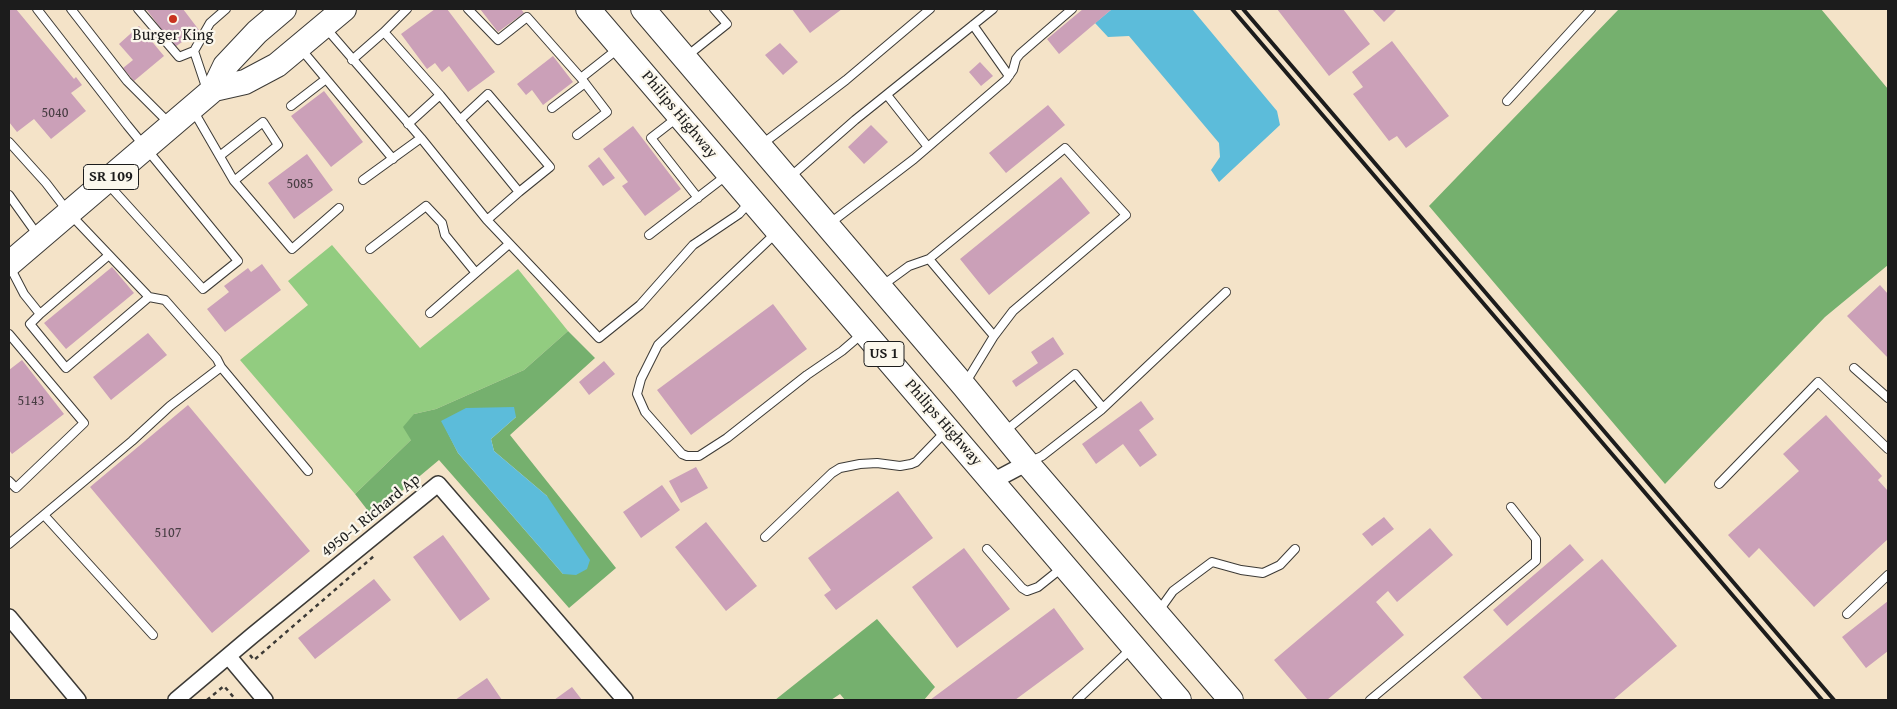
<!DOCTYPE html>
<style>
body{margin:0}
#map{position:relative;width:1897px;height:709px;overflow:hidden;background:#f4e3c8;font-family:"Gentium Book Plus",serif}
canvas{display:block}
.frame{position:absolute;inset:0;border:10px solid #1c1c1c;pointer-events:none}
</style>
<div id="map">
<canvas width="1897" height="709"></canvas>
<div class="frame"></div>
</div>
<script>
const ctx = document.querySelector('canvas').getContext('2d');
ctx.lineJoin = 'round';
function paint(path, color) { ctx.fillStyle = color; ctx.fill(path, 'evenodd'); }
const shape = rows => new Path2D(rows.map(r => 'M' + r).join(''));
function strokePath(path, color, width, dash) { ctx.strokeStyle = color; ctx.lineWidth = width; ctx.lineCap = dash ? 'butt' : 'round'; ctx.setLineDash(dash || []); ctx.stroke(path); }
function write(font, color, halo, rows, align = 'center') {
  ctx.font = font + ' "Gentium Book Plus",serif'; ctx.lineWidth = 4.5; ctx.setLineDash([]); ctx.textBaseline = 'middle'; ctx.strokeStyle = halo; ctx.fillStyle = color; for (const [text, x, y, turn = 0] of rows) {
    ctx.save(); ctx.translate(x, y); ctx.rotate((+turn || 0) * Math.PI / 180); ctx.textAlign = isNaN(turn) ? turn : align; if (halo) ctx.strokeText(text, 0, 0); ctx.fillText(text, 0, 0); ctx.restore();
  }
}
const green = shape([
 [332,245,420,348,518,269,568,331,524,370,436,409,414,414,411,440,355,494,240,360,308,305,288,281]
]);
const forest = shape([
 [1619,9,1821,9,1888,89,1888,265,1825,317,1665,484,1429,206],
 [568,331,595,358,510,435,616,568,569,608,439,460,372,516,355,494,411,440,403,427,414,414,436,409,524,370],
 [516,417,491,439,494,451,547,496,563,574,458,453,442,421],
 [877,619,935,687,924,700,845,700,840,694,831,700,775,700]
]);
const water = shape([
 [1112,9,1192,9,1277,111,1280,125,1219,182,1211,170,1220,157,1219,143,1129,36,1108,37,1095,23],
 [514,407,516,417,491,439,494,451,547,496,590,560,587,569,576,575,563,574,458,453,441,421,466,408]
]);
const building = shape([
 [9,9,16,9,74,79,76,77,82,85,71,93,86,111,51,139,34,119,17,132,9,122],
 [146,9,183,9,199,30,175,47],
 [435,9,447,9,495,72,468,92,449,66,442,72,435,63,427,69,401,34],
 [480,9,521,9,524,13,498,32],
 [792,9,842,9,810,33],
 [1083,9,1112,9,1059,54,1047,39],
 [1277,9,1343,9,1370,44,1329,76],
 [1372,9,1397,9,1384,22],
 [139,26,164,56,134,81,123,68,133,60,119,44],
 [1392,41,1449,116,1406,148,1397,136,1389,141,1353,94,1363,87,1352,72],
 [780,43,798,62,783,75,765,55],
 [553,56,573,82,543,105,532,90,526,95,517,84],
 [980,62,993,76,981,86,969,72],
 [324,91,363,142,331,167,291,116],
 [1048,105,1065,125,1006,173,989,153],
 [871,125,888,142,864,164,848,147],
 [633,126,681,189,645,216,622,186,628,182,603,149],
 [307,154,333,190,294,219,268,183],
 [599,157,615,178,603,186,588,166],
 [1061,177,1090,213,989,295,960,259],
 [262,264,281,290,225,332,207,309,229,292,224,286,248,268,251,272],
 [112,267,134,293,66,349,44,323],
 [1880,285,1888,294,1888,358,1847,316],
 [773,304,807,349,691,435,657,390],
 [148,333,167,355,111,400,93,377],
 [1053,337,1064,354,1016,387,1012,381,1038,363,1031,352],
 [22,360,64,414,12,454,9,450,9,370],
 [604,361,615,374,589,395,579,382],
 [1141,401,1154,419,1139,430,1157,455,1140,467,1123,444,1096,464,1082,444],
 [188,405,310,551,212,633,90,487],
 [1826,415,1882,476,1878,480,1888,491,1888,539,1814,607,1759,548,1749,558,1728,535,1799,471,1783,454],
 [696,467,708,488,681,503,669,481],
 [662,485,680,510,641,538,623,512],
 [898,491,933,538,836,610,824,595,831,590,808,558],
 [1384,517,1394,529,1372,546,1362,534],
 [706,522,757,586,726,611,675,547],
 [1430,528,1453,555,1397,602,1388,591,1376,602,1404,635,1327,700,1308,700,1274,660],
 [443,535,490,599,460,621,413,557],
 [1570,544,1584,560,1507,626,1493,610],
 [964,548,1010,609,957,648,912,587],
 [1602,559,1677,646,1613,700,1483,700,1463,677],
 [374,579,391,600,315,659,298,638],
 [1888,601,1888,651,1866,668,1842,637],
 [1054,608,1084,649,1015,700,930,700],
 [487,678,502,700,455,700],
 [572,687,582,700,554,700]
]);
const path = shape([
 [250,655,254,660,374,556],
 [207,700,224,686,236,700]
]);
const service = shape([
 [37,9,127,125,238,261,203,289,107,183],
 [71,9,127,81,170,124],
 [138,9,179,57,194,51],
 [407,9,384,32,440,95,519,192,487,220,599,338,640,305,693,245,739,214,749,203],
 [468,9,498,40,527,17,581,78,619,48],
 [973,25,1009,76],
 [325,27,421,138,487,220],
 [301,49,393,159],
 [687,56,727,24,714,9],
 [352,60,384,32],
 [207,90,194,51,210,23,226,9],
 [887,95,928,147],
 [1507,101,1591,9],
 [291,106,326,79],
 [552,108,585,83],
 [193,110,234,181,292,249,339,208],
 [678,117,651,138,698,198],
 [460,120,488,94,550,167,519,192],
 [408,124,440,95],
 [577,135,607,112,581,78],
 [9,142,46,183,69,213,149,297,66,368,30,324,40,314,24,294,10,267],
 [761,145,846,80,930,9],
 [221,155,263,122,278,145,234,181],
 [789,178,855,120,993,9],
 [363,180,421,138],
 [9,195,39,237],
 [829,224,914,159,1006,80,1013,70,1016,59,1020,54,1072,9],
 [776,233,658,345,641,379,637,394,645,412,682,454,687,456,699,456,727,438,807,375,842,351,863,333],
 [649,235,727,175],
 [370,249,426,206,442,223,445,235,476,273],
 [929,259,994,336],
 [883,285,909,266,929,259,1065,148,1126,215,1013,311,994,336,966,382],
 [430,313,509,244],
 [40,314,109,255],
 [9,334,84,423,16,488,9,481],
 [221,367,308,471],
 [1854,368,1888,398],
 [1004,432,1075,374,1103,408],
 [1031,461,1042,456,1101,410,1226,292],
 [1719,484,1818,382,1888,449],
 [44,515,153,635],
 [765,537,832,473,840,468,860,464,877,463,900,466,911,464,916,462,945,432],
 [9,544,132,441,170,406,221,367,217,359,165,300,149,297],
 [987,549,1022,588,1027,591,1038,587,1063,567],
 [1158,612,1173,591,1212,562,1241,570,1263,573,1280,565,1295,549],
 [1847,614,1888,575],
 [1077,700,1132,648],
 [1370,700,1536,561,1536,539,1511,507]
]);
const minor = shape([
 [993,481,1027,463],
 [9,617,78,700],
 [229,657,265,700],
 [176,700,253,635,438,484,625,700]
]);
const primary = shape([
 [588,9,1179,700],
 [643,9,964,386,1027,463,1231,700],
 [214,89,245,82,277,65,344,9],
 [9,264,214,89,225,66,257,32,284,9]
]);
const rail = shape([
 [1232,9,1822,700],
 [1243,9,1834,700]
]);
const markers = [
 [173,19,5,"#c8321e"]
];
const numberNames = [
 ["5040",55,113],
 ["5085",300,184],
 ["5143",31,401],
 ["5107",168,533]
];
const shields = [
 [111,177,55],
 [884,354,40]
];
const shieldNames = [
 ["SR 109",111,177],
 ["US 1",884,354]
];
const poiNames = [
 ["Burger King",173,36]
];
const streetNames = [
 ["Philips Highway",679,115,50],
 ["Philips Highway",943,423,49],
 ["4950-1 Richard Ap",371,516,-39]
];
paint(green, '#92cc80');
paint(forest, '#75b06e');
paint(water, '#5cbcda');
paint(building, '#cba0b8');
strokePath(service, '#3c3a36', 10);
strokePath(minor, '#3c3a36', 18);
strokePath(primary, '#3c3a36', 26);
strokePath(path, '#3c3a36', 2.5, [4, 4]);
strokePath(service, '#fff', 8);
strokePath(minor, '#fff', 15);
strokePath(primary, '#fff', 24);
strokePath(rail, '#1c1c1c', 4);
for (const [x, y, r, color] of markers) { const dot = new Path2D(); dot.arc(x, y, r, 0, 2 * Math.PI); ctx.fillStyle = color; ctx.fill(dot); strokePath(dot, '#fbf7ec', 2); }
write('14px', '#483d43', null, numberNames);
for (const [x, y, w] of shields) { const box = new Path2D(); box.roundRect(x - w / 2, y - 12.5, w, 25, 4); ctx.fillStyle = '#fbf7ec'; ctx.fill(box); strokePath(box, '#1c1c1c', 1); }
write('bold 15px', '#1c1c1c', null, shieldNames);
write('16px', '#1c1c1c', '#fbf7ec', poiNames);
write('16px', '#1c1c1c', '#fbf7ec', streetNames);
</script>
